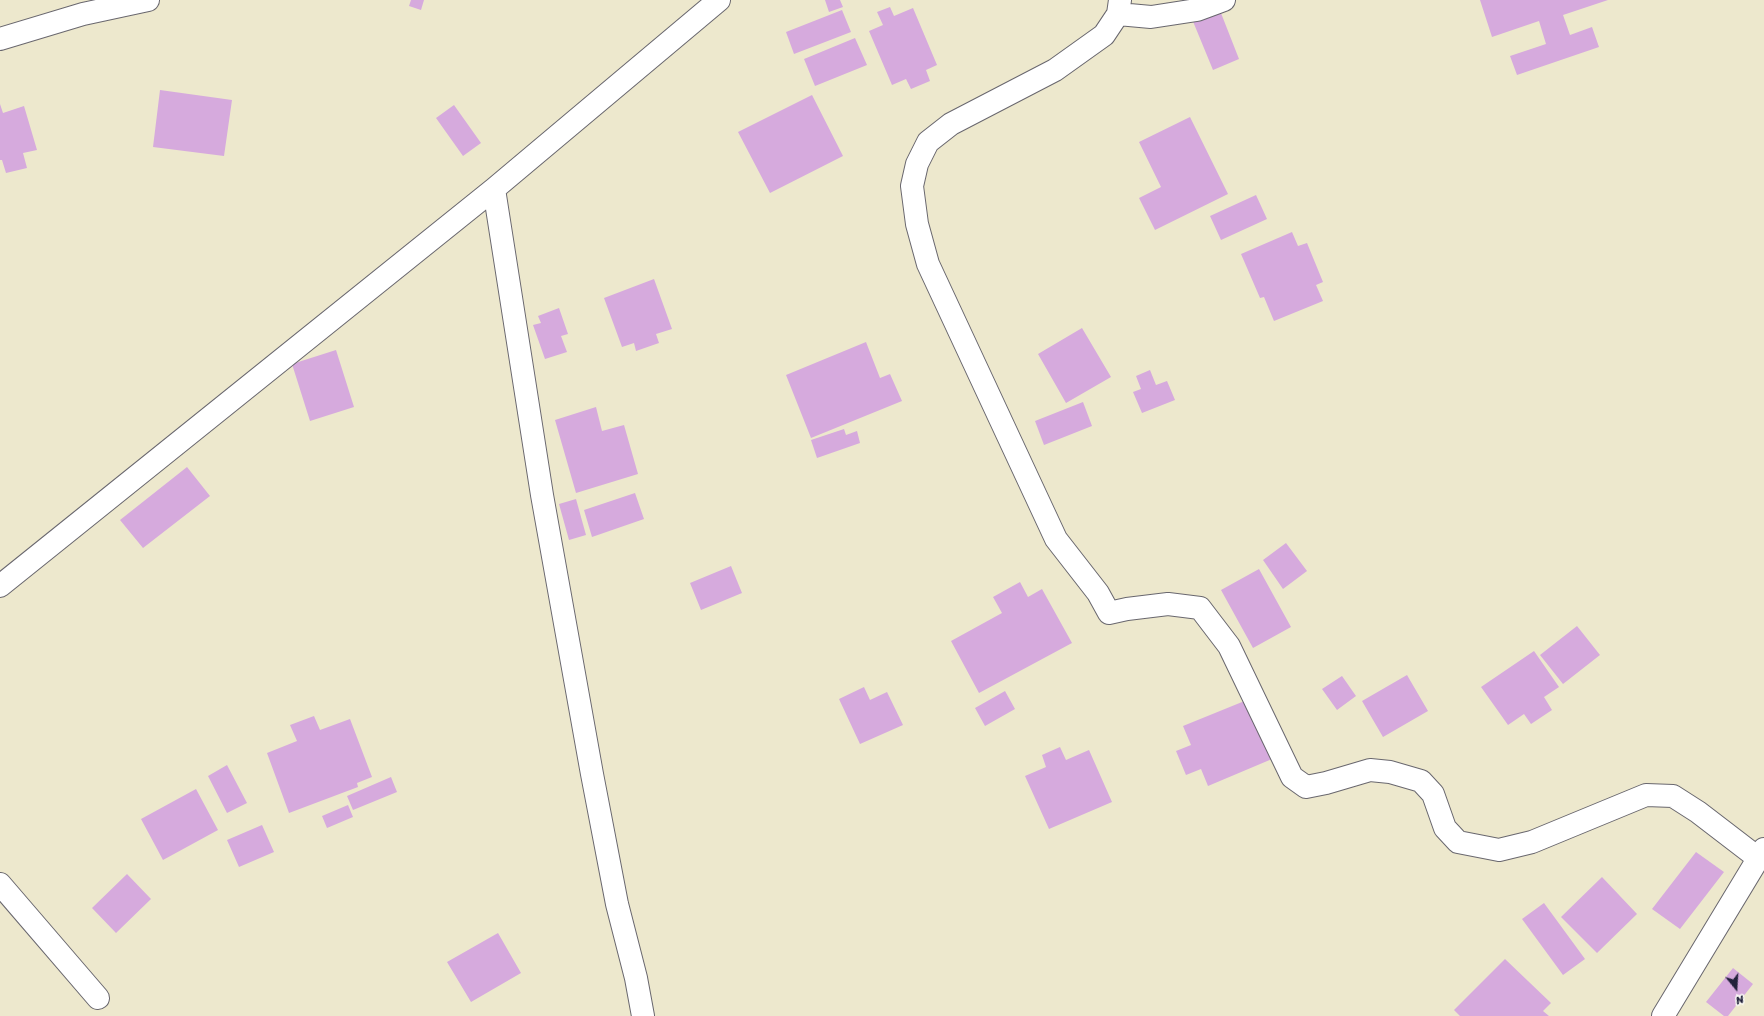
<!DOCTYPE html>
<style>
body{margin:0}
#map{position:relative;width:1764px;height:1016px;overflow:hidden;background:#ede8cd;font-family:Sriracha,sans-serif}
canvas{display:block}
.north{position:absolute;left:1716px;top:968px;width:40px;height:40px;-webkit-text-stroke:3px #fdfcf7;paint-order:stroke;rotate:162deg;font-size:11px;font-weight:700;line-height:16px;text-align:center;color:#22223b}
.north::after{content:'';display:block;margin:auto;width:14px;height:18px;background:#22223b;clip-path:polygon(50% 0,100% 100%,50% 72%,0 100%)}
</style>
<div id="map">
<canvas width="1764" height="1016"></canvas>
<div class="north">N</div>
</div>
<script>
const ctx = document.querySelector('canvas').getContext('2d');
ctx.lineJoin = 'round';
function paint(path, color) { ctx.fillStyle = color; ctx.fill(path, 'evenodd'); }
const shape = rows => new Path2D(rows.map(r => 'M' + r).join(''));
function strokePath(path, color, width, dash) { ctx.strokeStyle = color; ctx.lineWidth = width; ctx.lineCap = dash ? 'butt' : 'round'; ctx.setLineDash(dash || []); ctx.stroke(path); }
const building = shape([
 [411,0,424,0,421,10,409,6],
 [825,0,840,0,843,7,829,12],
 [1480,0,1608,0,1563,15,1570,35,1592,27,1599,47,1517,75,1510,56,1546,44,1539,21,1492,37],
 [890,7,894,16,913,8,937,65,926,70,930,81,911,89,906,79,892,85,869,31,883,25,877,12],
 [1219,8,1239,59,1213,70,1192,19],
 [842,10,851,32,794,54,786,32],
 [855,38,867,65,815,86,804,59],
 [160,90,232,100,224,156,153,147],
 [812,95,843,156,770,193,738,132],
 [0,104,3,113,24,106,37,150,23,153,27,168,6,173,2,160,0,160],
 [454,105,481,143,463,156,436,118],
 [1190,117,1228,194,1155,230,1139,198,1161,187,1139,142],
 [1256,195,1267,219,1221,240,1210,216],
 [1292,232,1298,246,1307,243,1323,282,1316,285,1323,301,1274,321,1264,297,1260,298,1241,254],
 [654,279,672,329,656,334,659,343,636,351,634,343,622,347,604,298],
 [559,308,568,334,561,336,567,352,545,359,533,325,541,323,538,316],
 [1082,328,1111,377,1066,403,1038,354],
 [866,342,880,378,890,374,902,401,811,438,786,375],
 [336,350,354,407,310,421,292,364],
 [1150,370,1156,385,1167,381,1175,400,1142,413,1133,392,1141,389,1136,376],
 [1083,402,1092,426,1044,445,1035,421],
 [596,407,602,431,624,425,638,474,576,493,555,420],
 [844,429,846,435,857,431,860,443,817,458,811,440],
 [187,467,210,496,143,548,120,520],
 [635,493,644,519,592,537,584,510],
 [576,499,586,535,569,540,559,504],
 [1286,543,1307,571,1283,589,1263,560],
 [731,566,742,593,701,610,690,583],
 [1259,569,1291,627,1253,648,1221,590],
 [1020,582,1028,597,1042,589,1072,643,979,693,951,641,1002,613,993,597],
 [1577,626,1600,655,1563,684,1540,655],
 [1534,651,1559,687,1544,697,1552,710,1531,724,1524,714,1508,725,1481,687],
 [1407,675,1428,711,1383,737,1362,701],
 [1342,676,1356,696,1337,710,1322,689],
 [864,687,870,700,887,692,903,725,860,744,839,699],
 [1005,691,1015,709,985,726,975,708],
 [1247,700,1272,759,1208,786,1201,769,1186,775,1176,751,1191,745,1183,726],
 [314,716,320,730,350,719,372,777,357,783,358,787,289,813,267,753,297,741,290,725],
 [1060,747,1066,760,1089,750,1112,802,1049,829,1025,776,1046,767,1042,755],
 [227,765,247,803,227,813,208,776],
 [391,777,397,792,353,810,347,796],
 [196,789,218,830,163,860,141,819],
 [348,805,353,817,327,828,322,816],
 [262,825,274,852,239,867,227,840],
 [1696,852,1724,872,1680,929,1652,909],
 [127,874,151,899,116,933,92,908],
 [1602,877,1637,914,1597,953,1561,917],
 [1544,903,1585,959,1563,975,1522,919],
 [498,933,521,973,471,1002,447,962],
 [1505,959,1551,1003,1543,1011,1549,1016,1460,1016,1454,1010],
 [1733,968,1753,984,1728,1016,1724,1016,1706,1002]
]);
const street = shape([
 [1120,0,1118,14,1104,35,1055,70,951,124,928,142,917,164,912,186,917,224,928,264,1056,539,1098,593,1109,613,1127,609,1168,604,1200,608,1229,646,1292,777,1306,787,1326,783,1370,770,1390,772,1421,781,1433,794,1445,828,1458,842,1499,850,1532,842,1646,795,1673,796,1698,812,1758,858],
 [1118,14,1151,17,1197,10,1224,0],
 [0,39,83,14,148,0],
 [494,189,542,495,592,774,617,904,636,978,643,1016],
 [0,586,494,189,719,0],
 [0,884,98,998]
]);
const secondary = shape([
 [1663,1016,1764,849]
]);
paint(building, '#d6aadd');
strokePath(street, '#69676e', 24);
strokePath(secondary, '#69676e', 24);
strokePath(street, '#fff', 22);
strokePath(secondary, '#fff', 22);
</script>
